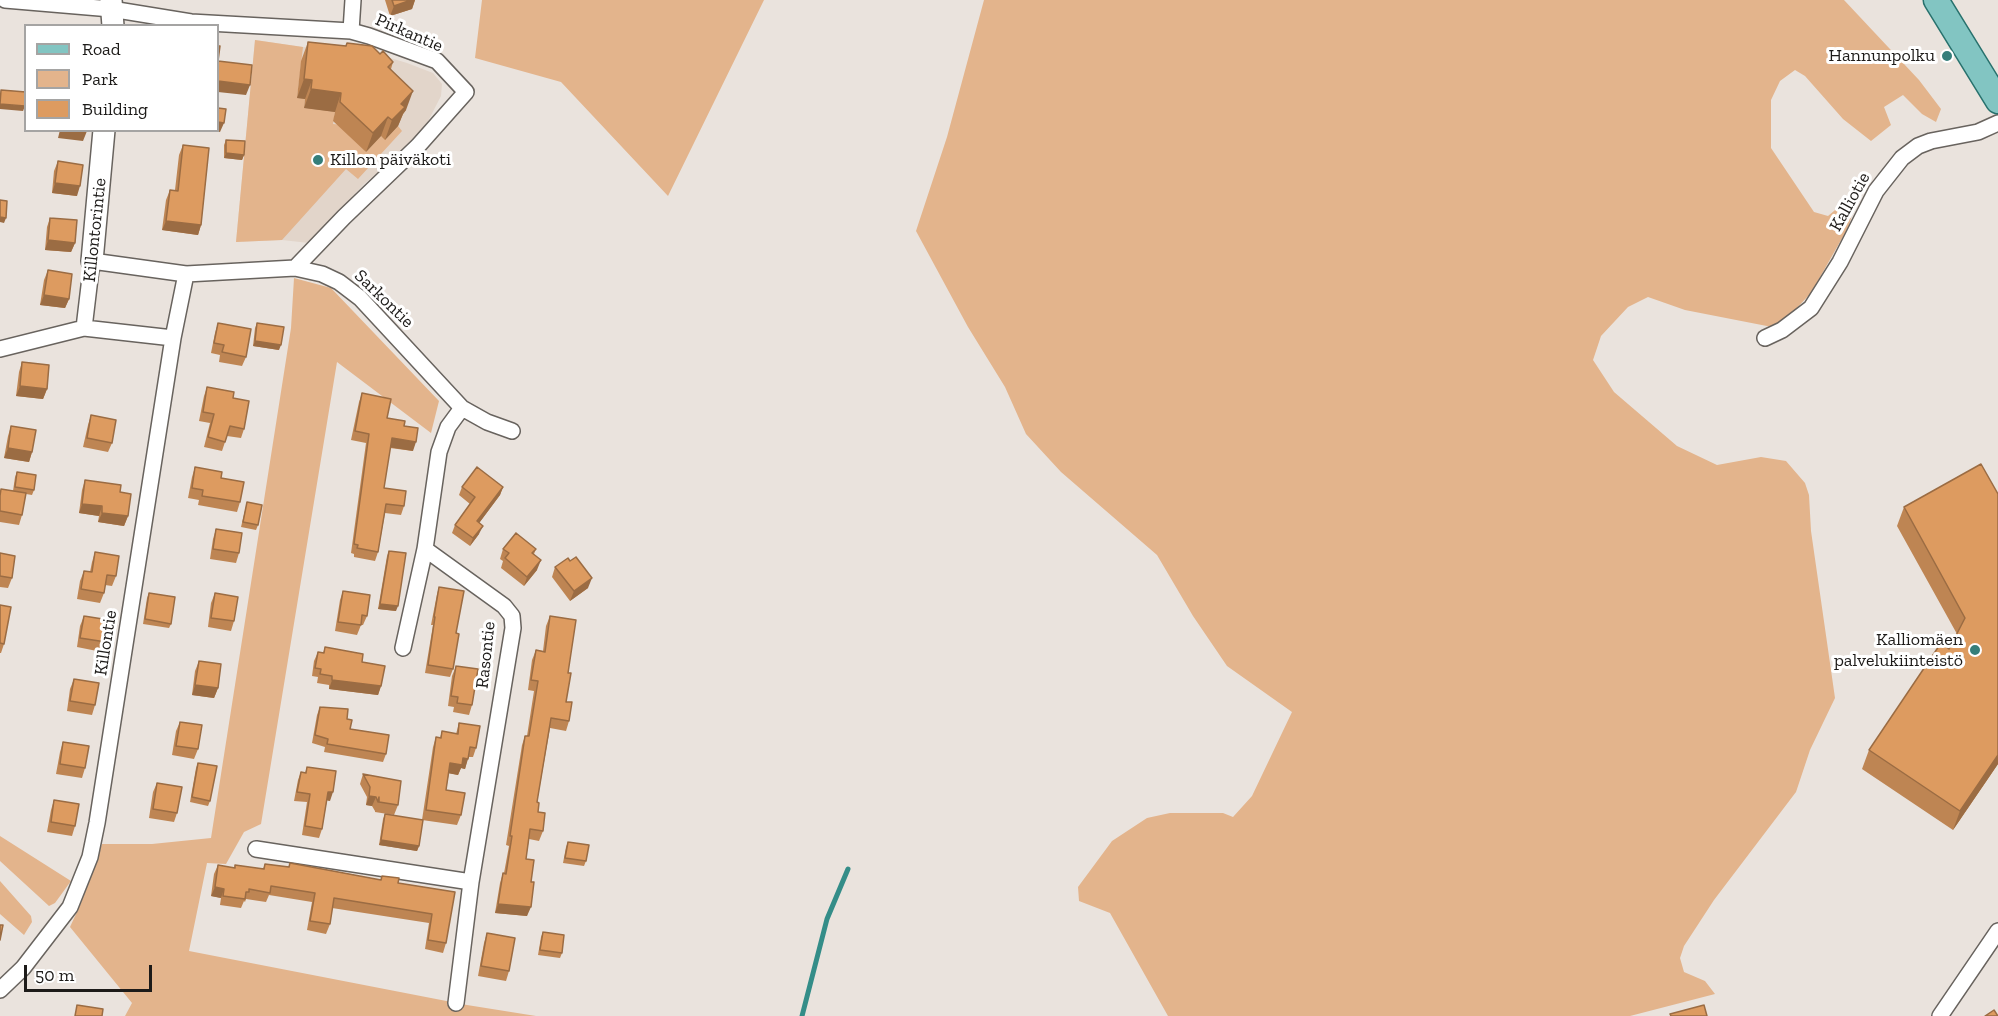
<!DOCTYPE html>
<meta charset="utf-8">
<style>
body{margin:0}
#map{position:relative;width:1998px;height:1016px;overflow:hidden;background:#eae3dd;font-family:"Zilla Slab",serif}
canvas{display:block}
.legend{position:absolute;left:24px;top:24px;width:195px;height:108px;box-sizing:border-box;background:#fff;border:2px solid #a5a4a3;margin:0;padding:8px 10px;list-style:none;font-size:18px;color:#1d1b19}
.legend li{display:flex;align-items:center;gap:12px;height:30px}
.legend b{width:30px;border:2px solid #a5a4a3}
.scale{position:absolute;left:24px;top:965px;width:128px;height:27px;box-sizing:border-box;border:3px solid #1d1b19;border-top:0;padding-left:8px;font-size:18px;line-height:21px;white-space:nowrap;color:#1d1b19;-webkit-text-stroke:4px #fff;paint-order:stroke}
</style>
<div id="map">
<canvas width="1998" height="1016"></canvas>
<ul class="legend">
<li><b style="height:8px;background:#82c5c2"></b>Road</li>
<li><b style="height:16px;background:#e3b48c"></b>Park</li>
<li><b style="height:16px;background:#dd9b60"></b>Building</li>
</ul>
<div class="scale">50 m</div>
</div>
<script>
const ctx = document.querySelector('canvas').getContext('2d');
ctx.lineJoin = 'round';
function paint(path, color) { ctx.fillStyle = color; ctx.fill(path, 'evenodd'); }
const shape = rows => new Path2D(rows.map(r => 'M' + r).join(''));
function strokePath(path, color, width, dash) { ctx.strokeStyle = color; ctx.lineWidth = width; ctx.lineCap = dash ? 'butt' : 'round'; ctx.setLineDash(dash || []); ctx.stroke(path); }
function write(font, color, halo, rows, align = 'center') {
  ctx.font = font + ' "Zilla Slab",serif'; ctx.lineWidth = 6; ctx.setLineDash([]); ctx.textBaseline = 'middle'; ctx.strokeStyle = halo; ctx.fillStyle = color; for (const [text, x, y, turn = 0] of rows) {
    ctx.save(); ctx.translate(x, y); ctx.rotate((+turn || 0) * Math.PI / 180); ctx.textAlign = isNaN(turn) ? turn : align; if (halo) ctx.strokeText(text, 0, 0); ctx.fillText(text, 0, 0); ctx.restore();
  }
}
const built = shape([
 [255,40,303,47,357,48,407,63,433,73,442,84,441,96,420,137,364,184,309,243,282,240,236,242]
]);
const green = shape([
 [482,0,764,0,668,196,561,82,475,58],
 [984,0,1844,0,1919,80,1941,109,1936,122,1922,114,1903,95,1884,107,1891,125,1871,141,1843,119,1805,76,1795,70,1780,81,1771,100,1771,148,1814,212,1828,216,1847,200,1854,206,1849,226,1811,293,1793,312,1772,327,1685,310,1648,297,1628,307,1601,336,1593,360,1614,392,1677,446,1717,465,1761,457,1786,461,1805,483,1809,495,1811,531,1835,698,1810,750,1796,792,1714,900,1684,946,1680,958,1684,972,1705,981,1715,994,1630,1016,1168,1016,1110,913,1079,901,1078,887,1112,841,1147,818,1170,813,1223,813,1233,817,1252,796,1292,712,1227,666,1193,616,1157,555,1061,472,1026,434,1005,387,968,327,916,231,947,137],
 [255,40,303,47,297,98,305,99,304,108,335,112,333,124,343,125,366,152,381,136,386,139,398,126,402,131,358,179,346,169,282,240,236,242],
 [294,278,331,288,439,401,431,433,337,362,261,824,244,832,226,864,207,863,189,951,467,1005,536,1016,125,1016,132,1003,70,927,81,903,102,844,152,844,211,838,291,328],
 [0,836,71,881,55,903,49,906,0,861],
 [0,881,31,916,32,922,24,935,0,914]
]);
const stream = shape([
 [802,1016,827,919,848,869]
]);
const street = shape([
 [5,0,111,9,191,22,351,31,369,36,437,61,466,92,418,146,344,217,295,268],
 [351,31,353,0],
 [84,328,92,261,186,274,295,268,322,274,339,282,360,298,462,408,487,422,512,431],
 [1765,338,1782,330,1811,308,1840,262,1876,191,1902,158,1918,146,1931,141,1978,132,1998,123],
 [0,349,84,328,173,338],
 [403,648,425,549],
 [256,849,471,882,513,628,512,616,504,606,425,549,439,452,448,427,462,408],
 [0,990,23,968,70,907,90,857,97,823,173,338,186,274],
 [456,1003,471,882],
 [1940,1016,1998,931]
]);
const secondary = shape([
 [111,0,113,26],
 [92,261,104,130]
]);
const primary = shape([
 [1936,0,1998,101]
]);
const wall = shape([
 [385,0,415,0,412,9,390,16],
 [308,42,346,46,347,43,380,54,393,62,391,69,406,110,403,114,398,126,385,140,381,136,366,152,333,121,335,112,304,108,305,99,297,98,301,61],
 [226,140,244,155,242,160,224,158,224,145],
 [183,145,201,225,198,235,162,230,166,200,170,190,175,190,179,155],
 [58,161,77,196,52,193,54,171],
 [50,218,75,243,71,252,45,250,47,227],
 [48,270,69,299,65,308,40,305,44,280],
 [218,323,246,357,242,366,219,362,220,355,211,353,215,333],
 [257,323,279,350,253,346,255,328],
 [22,362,47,389,43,399,16,396,19,372],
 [207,387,233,398,244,429,241,438,227,436,222,451,204,447,210,423,199,421,204,396],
 [362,393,387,418,404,426,413,451,390,448,384,488,404,506,401,515,385,513,378,552,375,561,354,557,354,554,351,553,366,443,351,440,359,402],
 [91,415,112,443,108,452,83,447,88,425],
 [11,426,32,452,29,462,4,458,8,436],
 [195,467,221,478,240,502,237,512,198,505,199,500,188,498,192,477],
 [17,472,34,490,32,495,26,494,22,515,19,525,0,522,0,496,13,491,15,477],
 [85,480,120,492,128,516,124,526,98,522,99,516,79,513,82,490],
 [462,487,503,487,500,495,479,523,479,534,470,546,452,533,455,525,470,504,459,495],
 [1998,494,1998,764,1953,830,1862,769,1869,750,1949,649,1957,634,1897,526,1904,507],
 [247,502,258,525,256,530,241,527],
 [216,529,239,553,236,563,210,559,213,539],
 [503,549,536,549,534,554,537,570,524,586,501,568,503,561,500,559],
 [389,551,396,611,378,609,387,556],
 [95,552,116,576,112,586,105,585,104,593,100,603,77,599,80,581,84,571,90,572,92,562],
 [0,553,12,578,8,588,0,587],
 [570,561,588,588,570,601,552,577,555,567],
 [439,587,456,633,453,669,450,677,425,673,433,625,431,625,437,594],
 [343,591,367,616,363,625,361,625,357,635,335,631,340,600],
 [149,593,171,624,169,628,143,624,147,598],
 [215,593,234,621,231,631,208,627,211,603],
 [0,605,4,644,1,653,0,653],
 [84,616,106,642,102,652,77,647,80,626],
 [550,616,568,673,566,702,569,721,566,731,550,728,537,802,538,812,543,831,539,841,529,839,526,859,531,882,527,916,495,913,500,883,503,873,504,873,509,846,506,845,522,745,525,736,527,736,534,691,528,690,532,660,536,650,543,651,546,626],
 [325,647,362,662,381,686,378,695,329,689,329,685,317,683,318,677,312,676,314,661,318,652,323,653],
 [199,661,218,688,214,698,192,695,195,671],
 [456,666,472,705,469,715,453,712,454,707,448,706,452,676],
 [74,679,95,705,92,715,67,711,70,689],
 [320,707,347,719,350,729,386,754,383,762,324,752,325,747,312,743,317,715],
 [180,722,198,749,194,759,172,755,176,731],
 [459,723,476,748,473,757,468,757,465,769,461,768,458,775,449,773,446,790,461,815,457,825,422,820,433,747,436,737,440,738,442,731,456,734],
 [63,742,85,768,82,778,56,774,60,752],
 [198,763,210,801,208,806,190,802,196,768],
 [307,767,330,801,327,800,322,829,319,838,302,835,307,802,294,801,298,780,301,772,305,773],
 [363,774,398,805,394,815,375,812,375,810,375,811,372,806,366,805,367,797,360,784],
 [157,783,177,813,174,822,149,818,153,792],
 [54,800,75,826,72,836,47,832,51,810],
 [385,814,419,846,417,851,379,845,383,819],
 [568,842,586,861,584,866,563,863,566,847],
 [290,863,381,880,382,876,398,883,455,892,446,943,443,953,425,949,429,923,332,908,330,924,326,934,307,930,312,902,269,895,266,902,246,899,245,902,244,901,241,908,220,905,221,898,211,896,214,874,218,865,234,868,235,865,263,869,265,864,289,867],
 [543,932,562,953,560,958,538,955,541,937],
 [487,933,509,971,506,981,478,976,484,943]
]);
const shadedWall = shape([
 [411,0,415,0,412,9,390,16,394,6],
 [304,79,312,80,305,99,297,98],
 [218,81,250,85,246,95,218,92],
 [311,89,341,93,335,112,304,108],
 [413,91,406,110,403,114,398,126,385,140,392,120,401,104],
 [0,104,25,106,23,111,0,109],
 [388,117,381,136,366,152,373,133],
 [218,122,224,123,220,132,205,130,218,130],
 [60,130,84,130,87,131,83,141,58,138],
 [226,153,244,155,242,160,224,158],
 [55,183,80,186,77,196,52,193],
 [0,217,6,218,4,223,0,222],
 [166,221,201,225,198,235,162,230],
 [48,240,75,243,71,252,45,250],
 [44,295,69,299,65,308,40,305],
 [255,341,281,345,279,350,253,346],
 [20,386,47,389,43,399,16,396],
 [392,438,416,442,413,451,388,447],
 [8,448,32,452,29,462,4,458],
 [503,487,500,495,474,530,477,521],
 [82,504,102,506,99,516,79,513],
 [102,513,128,516,124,526,98,522],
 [483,526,479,534,470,546,473,538],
 [541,560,537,570,524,586,527,577],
 [592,578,588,588,570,601,574,591],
 [380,604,398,606,396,611,378,609],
 [332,680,381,686,378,695,329,689],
 [195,685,218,688,214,698,192,695],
 [1998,755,1998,764,1953,830,1960,811],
 [463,758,468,759,465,769,461,768,458,775,447,773,450,763],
 [328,792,333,792,330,801,325,800],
 [369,796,376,797,372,806,366,805],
 [381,840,419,846,417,851,379,845],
 [215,887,224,889,221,898,211,896],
 [498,904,531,907,527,916,495,913]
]);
const building = shape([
 [392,0,411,0,394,6,392,0],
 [308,42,346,46,347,43,372,46,380,54,383,51,393,62,388,67,413,91,401,104,405,107,392,120,388,117,373,133,340,102,341,93,311,89,312,80,304,79,308,42],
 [218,46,220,46,218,61,252,65,250,85,218,81,218,46],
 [1,90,26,92,25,106,0,104,1,90],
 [218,108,226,109,224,123,218,122,218,108],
 [226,140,245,141,244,155,226,153,226,140],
 [183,145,209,148,201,225,166,221,170,190,178,191,183,145],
 [58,161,83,165,80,186,55,183,58,161],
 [0,200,7,201,6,218,0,217,0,200],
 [50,218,77,220,75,243,48,240,50,218],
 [48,270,72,274,69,299,44,295,48,270],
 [218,323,251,329,246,357,222,352,224,345,214,343,218,323],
 [257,323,284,327,281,345,255,341,257,323],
 [22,362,49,365,47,389,20,386,22,362],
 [207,387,234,392,233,398,249,401,244,429,230,426,225,442,208,437,214,414,203,412,207,387],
 [362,393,391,399,387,418,405,421,404,426,418,428,416,442,392,438,384,488,406,491,404,506,386,504,378,552,357,548,358,545,354,544,369,434,355,431,362,393],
 [91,415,116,420,112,443,87,438,91,415],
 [11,426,36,430,32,452,8,448,11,426],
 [1981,464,1998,494,1998,755,1960,811,1869,750,1941,643,1949,649,1965,618,1904,507,1981,464],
 [195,467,222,472,221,478,244,482,240,502,202,496,203,490,192,488,195,467],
 [477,467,503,487,477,521,483,526,473,538,455,525,475,497,462,487,477,467],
 [17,472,36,475,34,490,15,487,17,472],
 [85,480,121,485,120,492,131,494,128,516,102,513,102,506,82,504,85,480],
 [1,489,26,493,22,515,0,511,0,496,1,489],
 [247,502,262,505,258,525,243,522,247,502],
 [216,529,242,533,239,553,213,549,216,529],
 [516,533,536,549,532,553,541,560,527,577,505,558,509,553,503,549,516,533],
 [389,551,406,553,398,606,380,604,389,551],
 [95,552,119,556,116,576,107,575,104,593,81,589,84,571,92,572,95,552],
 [0,553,15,556,12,578,0,576,0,553],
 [576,557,592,578,574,591,555,567,568,558,570,561,576,557],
 [439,587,464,591,456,633,459,634,453,669,428,665,435,617,434,617,439,587],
 [343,591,370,595,367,616,362,615,361,625,338,622,343,591],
 [149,593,175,597,171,624,145,619,149,593],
 [215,593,238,597,234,621,211,618,215,593],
 [0,605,11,607,4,644,0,643,0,605],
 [84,616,109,620,106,642,80,638,84,616],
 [550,616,576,620,568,673,571,673,566,702,572,702,569,721,551,718,537,802,539,803,538,812,545,813,543,831,530,829,526,859,534,860,531,882,534,882,531,907,498,904,503,873,506,874,512,836,510,836,525,736,529,736,538,681,531,680,536,650,545,652,550,616],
 [325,647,363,654,362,662,385,666,381,686,332,680,332,676,320,674,321,669,315,668,318,652,324,653,325,647],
 [199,661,221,664,218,688,195,685,199,661],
 [456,666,478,669,472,705,457,703,458,697,451,696,456,666],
 [74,679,99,683,95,705,70,701,74,679],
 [320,707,348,709,347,719,352,720,350,729,389,735,386,754,327,744,328,739,315,735,320,707],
 [180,722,202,725,198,749,176,746,180,722],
 [459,723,480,726,476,748,470,747,468,759,463,758,462,765,450,763,446,790,465,793,461,815,426,810,436,737,441,738,442,731,458,734,459,723],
 [63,742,89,746,85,768,60,764,63,742],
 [198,763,217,766,210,801,192,797,198,763],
 [307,767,336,771,333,792,328,792,322,829,305,826,310,794,297,792,301,772,306,773,307,767],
 [363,774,401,781,398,805,379,802,379,797,378,802,376,797,369,796,370,787,363,774],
 [157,783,182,787,177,813,153,809,157,783],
 [54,800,79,804,75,826,51,822,54,800],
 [385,814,423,820,419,846,381,840,385,814],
 [568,842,589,845,586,861,565,858,568,842],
 [290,863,381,880,382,876,399,878,398,883,455,892,446,943,428,940,432,914,334,898,330,924,310,921,315,893,271,886,270,893,249,889,249,892,246,892,245,899,223,896,224,889,215,887,218,865,235,868,235,865,264,869,265,864,289,867,290,863],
 [0,925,3,925,0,940,0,925],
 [543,932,564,935,562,953,540,950,543,932],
 [487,933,515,938,509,971,481,966,487,933],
 [77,1005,103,1009,102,1016,75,1016,77,1005],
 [1704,1005,1707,1016,1671,1016,1670,1014,1704,1005],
 [1994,1010,1998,1016,1985,1016,1994,1010]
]);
const markers = [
 [1947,56,6,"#357e7a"],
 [318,160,6,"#357e7a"],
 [1975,650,6,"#357e7a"]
];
const streetNames = [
 ["Pirkantie",409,33,23],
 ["Kalliotie",1850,202,-61],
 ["Killontorintie",95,230,-84],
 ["Sarkontie",384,299,44],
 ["Killontie",106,643,-81],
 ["Rasontie",486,655,-84]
];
const poiNames = [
 ["Hannunpolku",1935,56],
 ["Killon päiväkoti",330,160,"left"],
 ["Kalliomäen",1963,640],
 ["palvelukiinteistö",1963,661]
];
paint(built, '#e2d5ca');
paint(green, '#e3b48c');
strokePath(stream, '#348d88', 5);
strokePath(street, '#68635e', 18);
strokePath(secondary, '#68635e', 24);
strokePath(primary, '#28716d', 27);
strokePath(street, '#fff', 15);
strokePath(secondary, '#fff', 21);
strokePath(primary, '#82c5c2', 24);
paint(wall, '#be8553');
paint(shadedWall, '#9b6c43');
paint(building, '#dd9b60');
strokePath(building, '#9b6c43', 1.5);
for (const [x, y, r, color] of markers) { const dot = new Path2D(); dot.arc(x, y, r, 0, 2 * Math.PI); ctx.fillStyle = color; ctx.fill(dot); strokePath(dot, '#fff', 2); }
write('18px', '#1d1b19', '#fff', streetNames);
write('18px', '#1d1b19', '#fff', poiNames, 'right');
</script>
